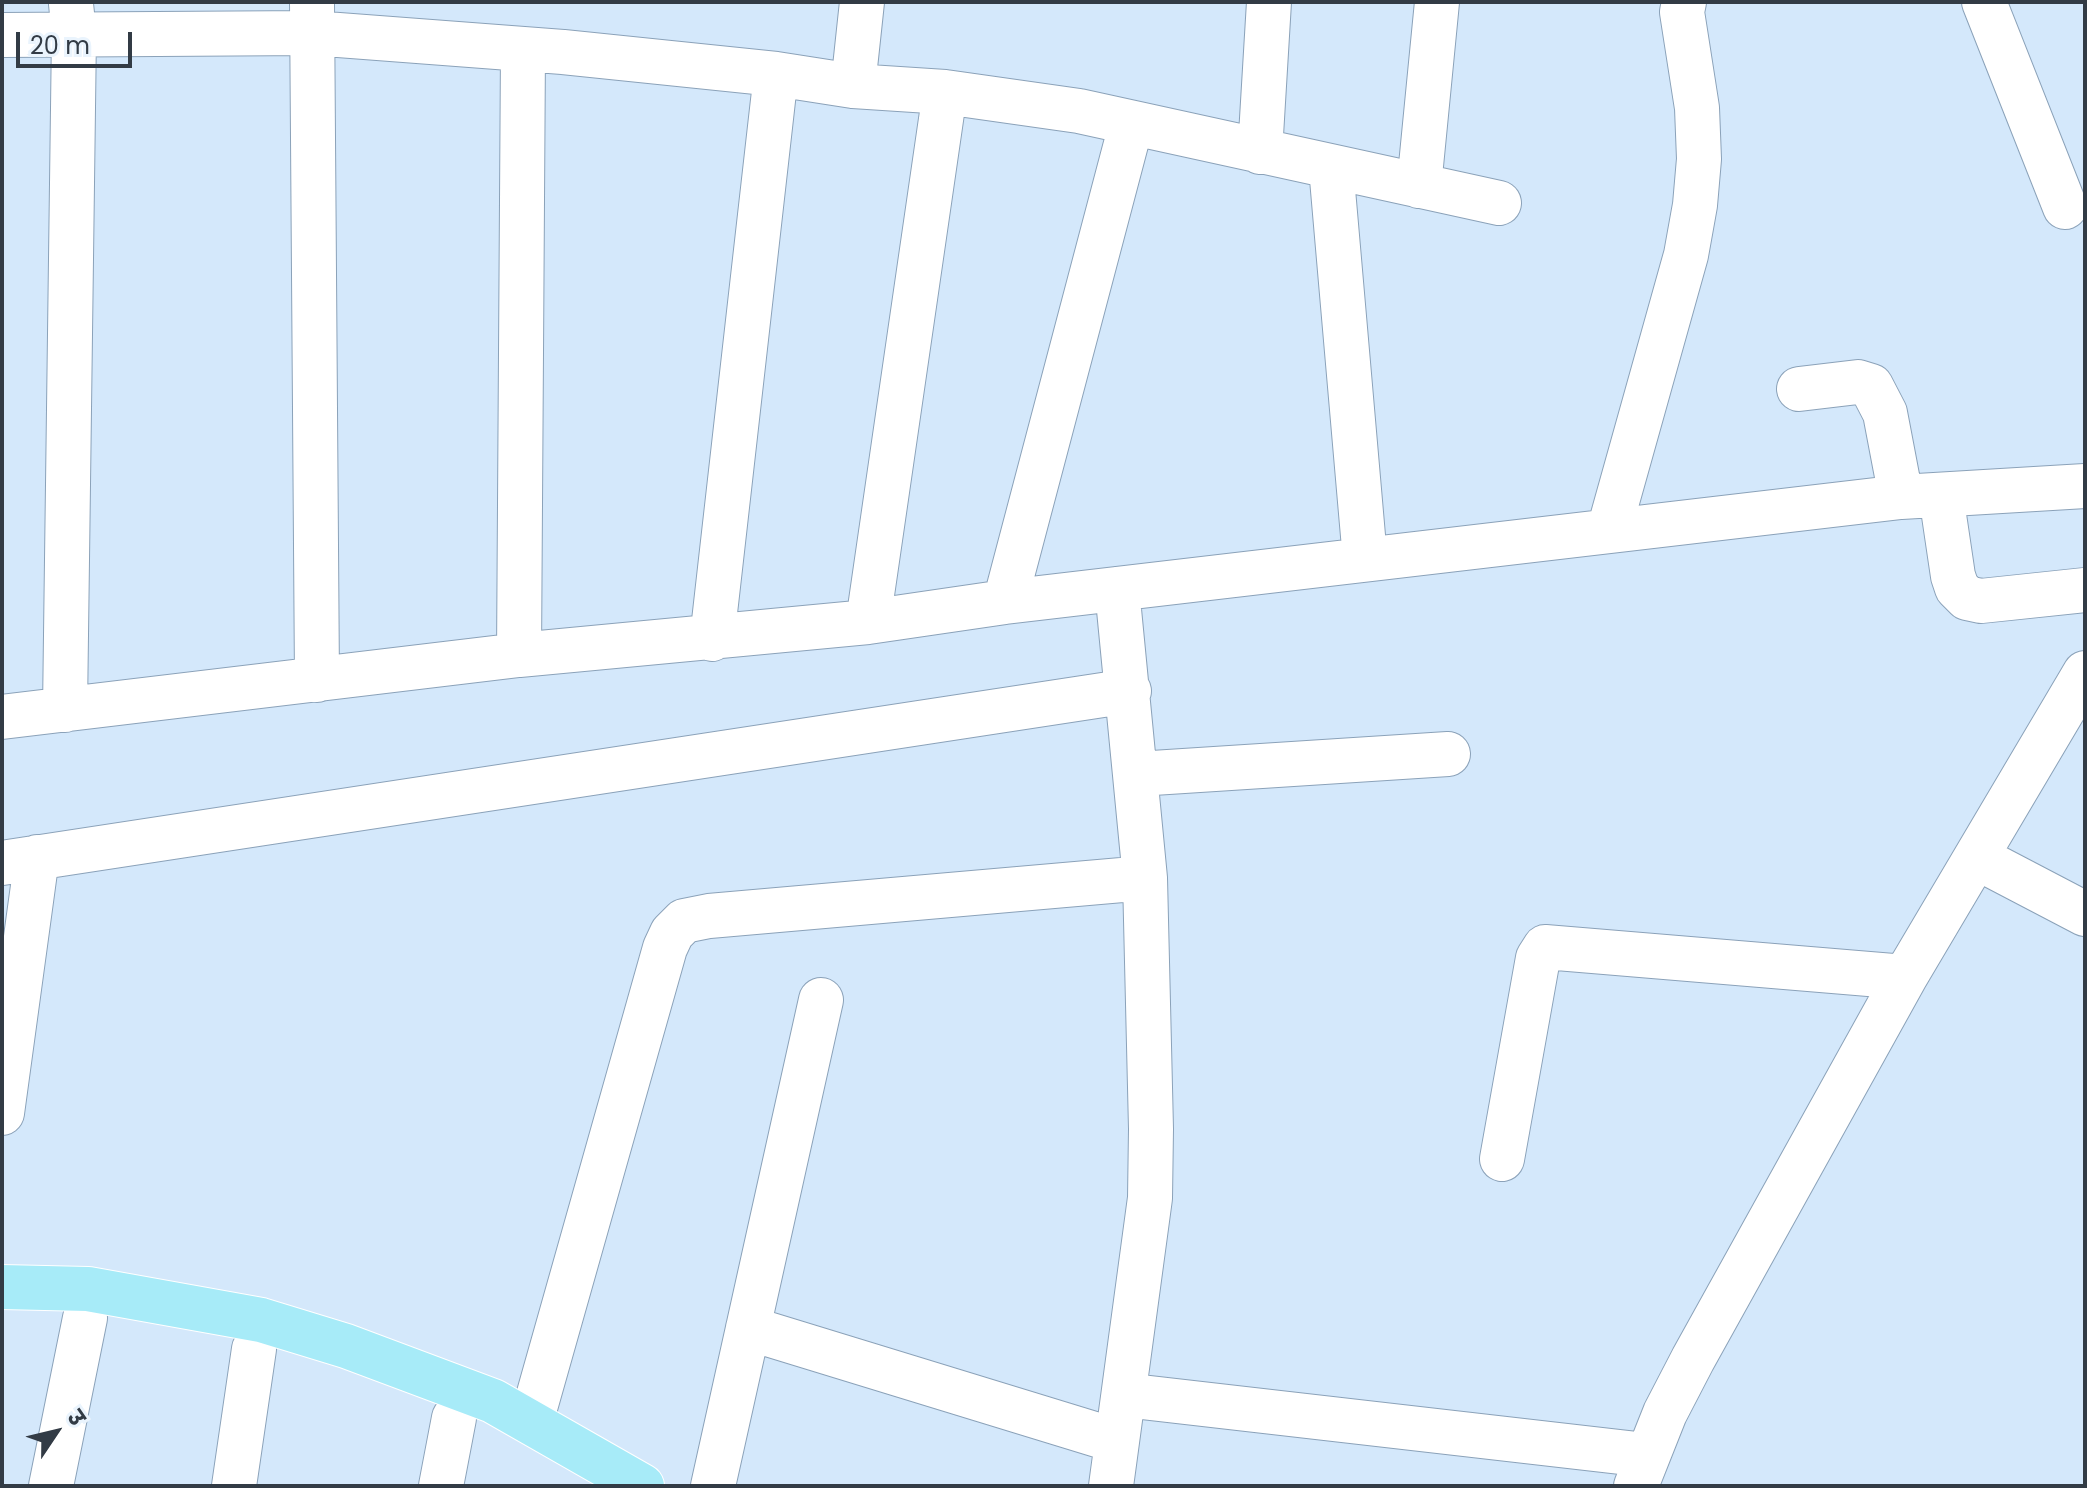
<!DOCTYPE html>
<meta charset="utf-8">
<style>
body{margin:0}
#map{position:relative;width:2087px;height:1488px;overflow:hidden;background:#d4e8fb;font-family:Poppins,"Noto Sans Devanagari",sans-serif}
canvas{display:block}
.frame{position:absolute;inset:0;border:4px solid #323b45;pointer-events:none}
.north{position:absolute;left:16px;top:1392px;width:80px;height:80px;-webkit-text-stroke:6px #eaf4fd;paint-order:stroke;rotate:55deg;font-size:22px;font-weight:700;line-height:32px;text-align:center;color:#323b45}
.north::after{content:'';display:block;margin:auto;width:28px;height:36px;background:#323b45;clip-path:polygon(50% 0,100% 100%,50% 72%,0 100%)}
.scale{position:absolute;left:16px;top:32px;width:116px;height:36px;box-sizing:border-box;border:4px solid #323b45;border-top:0;padding-left:10px;font-size:24px;line-height:28px;white-space:nowrap;color:#323b45;-webkit-text-stroke:6px #eaf4fd;paint-order:stroke}
</style>
<div id="map">
<canvas width="2087" height="1488"></canvas>
<div class="frame"></div>
<div class="north">उ</div>
<div class="scale">20 m</div>
</div>
<script>
const ctx = document.querySelector('canvas').getContext('2d');
ctx.lineJoin = 'round';
const shape = rows => new Path2D(rows.map(r => 'M' + r).join(''));
function strokePath(path, color, width, dash) { ctx.strokeStyle = color; ctx.lineWidth = width; ctx.lineCap = dash ? 'butt' : 'round'; ctx.setLineDash(dash || []); ctx.stroke(path); }
const minor = shape([
 [312,2,317,680],
 [1984,2,2065,207],
 [2,35,312,33,563,52,776,74,853,86,945,92,1079,111,1499,203],
 [853,86,862,2],
 [1260,152,1269,2],
 [1331,167,1365,559],
 [1419,186,1437,2],
 [1799,389,1858,382,1871,386,1885,413,1901,497],
 [1941,495,1953,576,1957,588,1967,598,1981,601,2085,590],
 [1609,530,1686,255,1695,205,1699,159,1697,108,1682,12,1684,2],
 [1005,602,1131,125],
 [868,622,945,92],
 [712,639,776,74],
 [519,655,523,49],
 [65,710,74,33,71,4],
 [2,717,519,655,868,622,1005,602,1901,497,2085,486],
 [1137,774,1448,754],
 [1976,857,2085,914],
 [2,863,1129,691],
 [2,1113,37,857],
 [1502,1159,1538,958,1545,947,1905,977],
 [748,1328,1117,1441],
 [1124,1395,1646,1455],
 [531,1422,665,948,672,933,684,921,709,916,1145,878],
 [51,1486,85,1318],
 [234,1486,254,1349],
 [441,1486,454,1418],
 [713,1486,821,1000],
 [1111,1486,1150,1198,1151,1129,1145,878,1117,589],
 [1636,1486,1665,1413,1693,1359,1905,977,2085,673]
]);
const major = shape([
 [2,1287,88,1289,261,1320,346,1346,493,1401,642,1486]
]);
strokePath(minor, '#8ba2b9', 46);
strokePath(major, '#fff', 46);
strokePath(minor, '#fff', 44);
strokePath(major, '#a7ebf8', 44);
</script>
